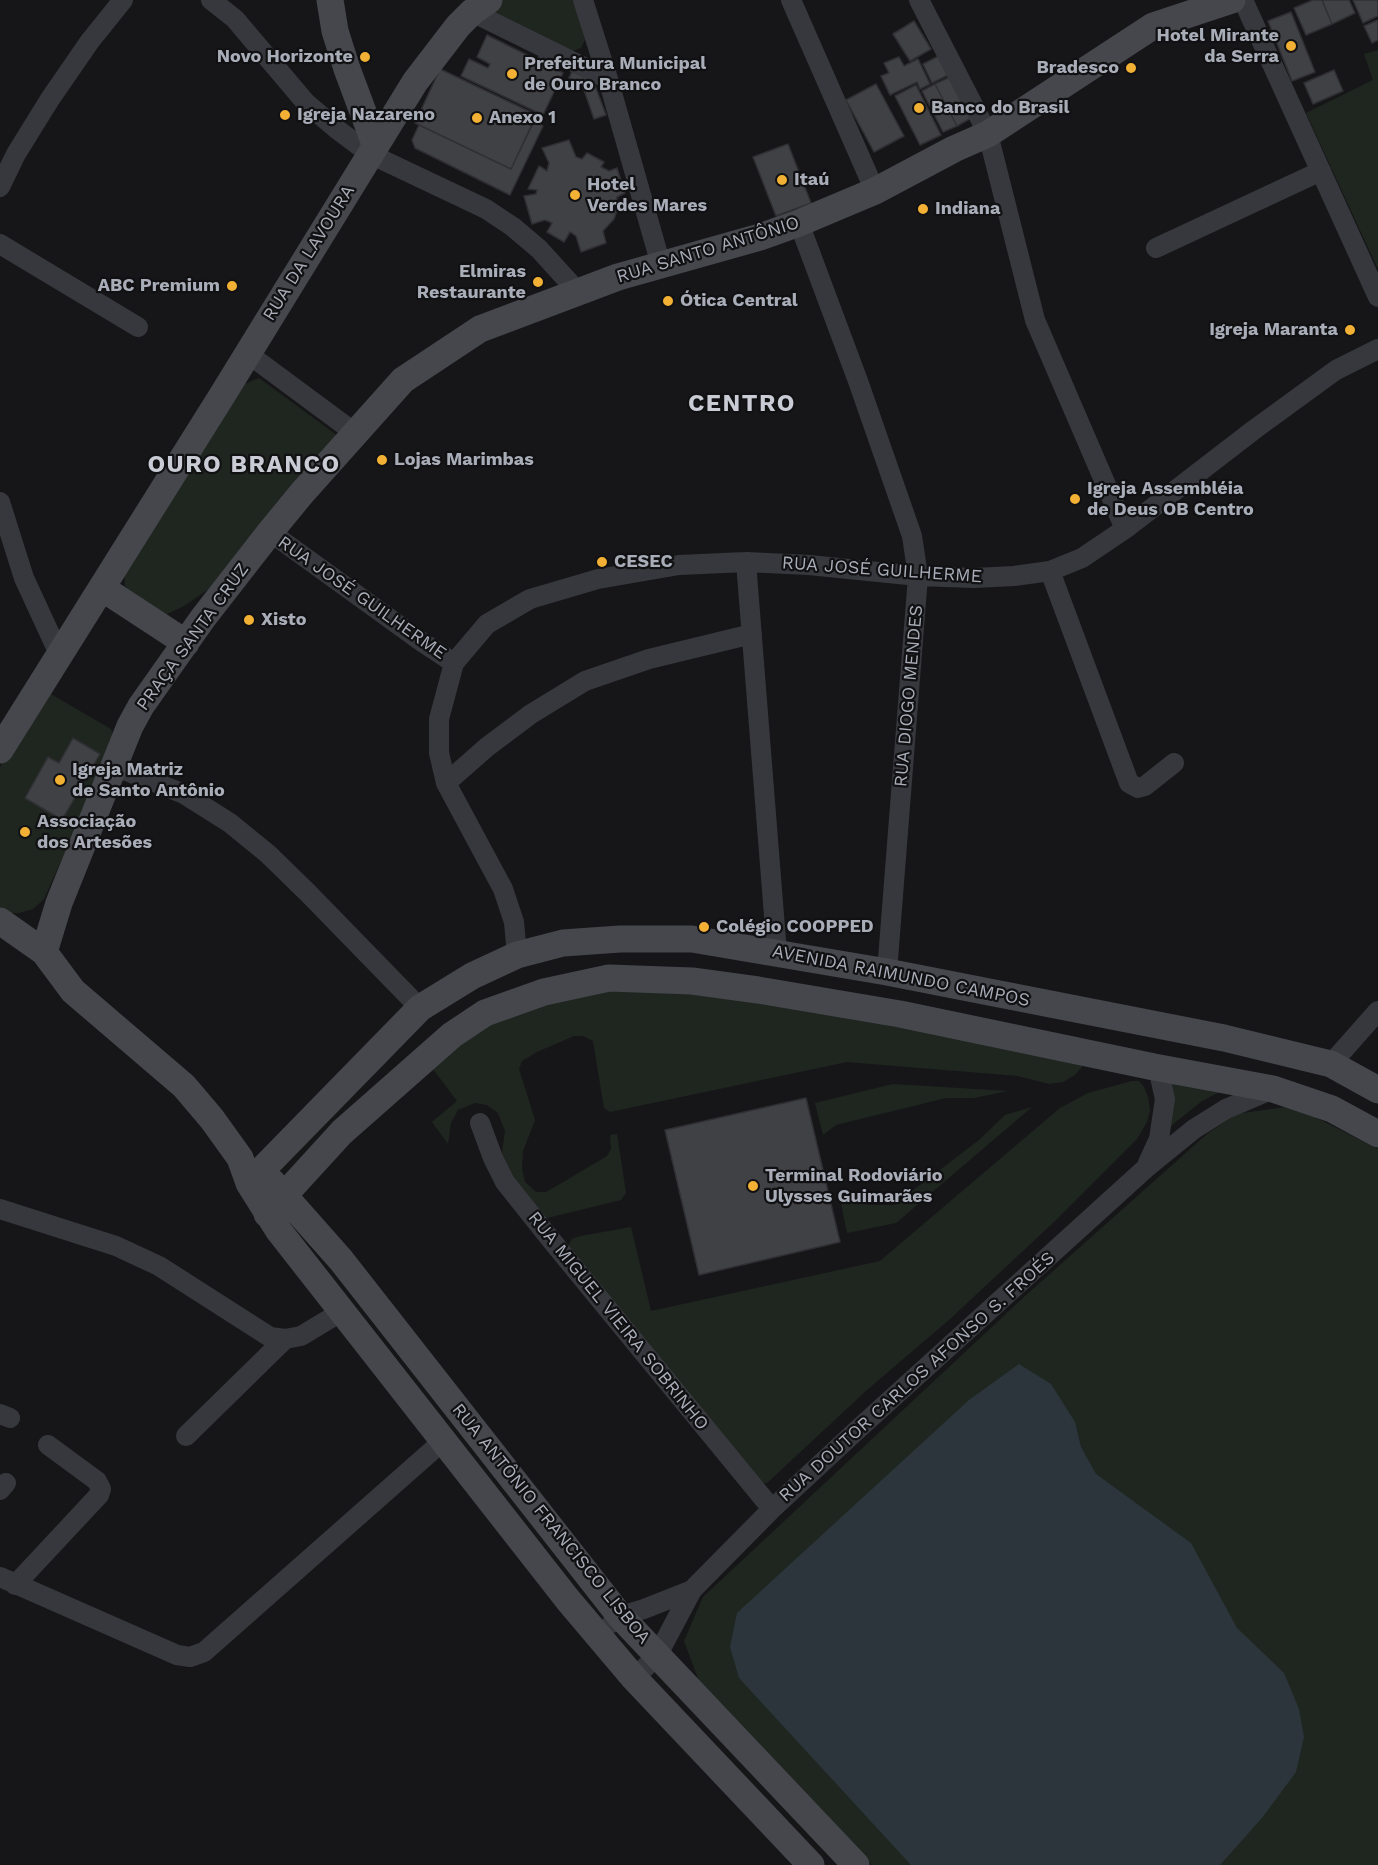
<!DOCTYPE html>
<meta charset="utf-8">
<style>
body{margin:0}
canvas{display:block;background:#161618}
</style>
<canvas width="1378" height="1865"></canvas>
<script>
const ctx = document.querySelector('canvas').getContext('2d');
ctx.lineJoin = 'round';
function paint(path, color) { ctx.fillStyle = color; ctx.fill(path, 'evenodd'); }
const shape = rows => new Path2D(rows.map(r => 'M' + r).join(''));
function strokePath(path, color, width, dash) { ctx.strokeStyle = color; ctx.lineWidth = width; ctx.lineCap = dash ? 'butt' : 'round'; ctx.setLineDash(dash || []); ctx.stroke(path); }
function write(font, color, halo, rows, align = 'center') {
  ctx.font = font + ' "Work Sans",sans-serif'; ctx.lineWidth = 4.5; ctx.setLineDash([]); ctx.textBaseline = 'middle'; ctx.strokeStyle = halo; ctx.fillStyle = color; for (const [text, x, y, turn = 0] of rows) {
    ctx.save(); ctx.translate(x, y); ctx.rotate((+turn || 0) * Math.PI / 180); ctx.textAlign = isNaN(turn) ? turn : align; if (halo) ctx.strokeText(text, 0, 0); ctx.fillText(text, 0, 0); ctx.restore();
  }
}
const green = shape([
 [500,0,575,0,585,40,581,48,569,52,494,13,495,5],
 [1378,50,1378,267,1377,267,1306,113,1373,80,1364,54],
 [259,378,338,436,210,588,184,606,161,617,140,603,125,586,124,567,238,387],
 [49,693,111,729,116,745,106,761,44,899,33,909,19,913,8,913,0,909,0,767],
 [596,989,691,990,1082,1060,1082,1067,1075,1075,1063,1082,1049,1084,1018,1076,847,1062,610,1112,604,1108,593,1041,583,1036,574,1036,537,1052,522,1061,519,1069,535,1120,523,1151,522,1168,525,1182,536,1192,546,1192,560,1184,607,1156,611,1149,610,1135,617,1134,626,1193,621,1200,543,1219,500,1167,505,1131,498,1113,487,1105,475,1103,458,1110,451,1123,448,1144,432,1122,457,1101,427,1061,505,1015],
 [1161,1073,1235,1084,1202,1101,1167,1129],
 [1132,1081,1139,1081,1144,1087,1148,1097,1150,1110,1147,1122,1137,1139,1054,1222,950,1319,867,1390,767,1483,756,1484,568,1246,572,1239,581,1236,631,1227,651,1311,880,1261,1060,1108,1088,1093],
 [893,1084,1008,1091,974,1098,946,1098,836,1125,823,1135,815,1103],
 [1293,1106,1378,1149,1378,1865,872,1865,699,1681,684,1641,703,1597,1024,1297,1207,1134,1236,1114],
 [1032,1107,896,1223,847,1233,840,1198,870,1205,894,1205,979,1140,1005,1115]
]);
const water = shape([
 [1019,1364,1051,1384,1075,1422,1081,1447,1096,1474,1191,1543,1237,1628,1284,1673,1299,1709,1304,1737,1296,1772,1262,1818,1220,1865,911,1865,739,1678,730,1647,737,1613,969,1400]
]);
const building = shape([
 [1313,0,1322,0,1332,24,1306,35,1294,8,1313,0],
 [1322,0,1349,0,1355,13,1332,24,1322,0],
 [1353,0,1378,0,1378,16,1363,23,1353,0],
 [1291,12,1315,72,1292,81,1268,21,1291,12],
 [1378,20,1378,40,1372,43,1364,26,1378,20],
 [914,21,931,49,910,61,893,34,914,21],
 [487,35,537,60,542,50,561,60,556,69,563,73,543,115,461,76,469,59,488,68,490,64,477,57,487,35],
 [941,55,950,74,932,83,923,64,941,55],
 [899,57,904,66,918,59,930,84,920,89,917,82,890,95,881,76,889,73,884,63,899,57],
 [574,67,593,80,606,115,594,119,582,84,569,78,574,67],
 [440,69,537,115,511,169,415,123,440,69],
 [1334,70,1343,91,1313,104,1304,83,1334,70],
 [952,76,973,117,957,126,935,84,952,76],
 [876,84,904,136,874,152,846,100,876,84],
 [935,84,957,126,943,132,922,91,935,84],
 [916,85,941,135,920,145,895,96,916,85],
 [534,120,543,126,510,195,415,148,412,140,419,125,511,169,534,120],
 [569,140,576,157,582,159,587,153,604,162,601,167,609,171,617,168,625,193,617,197,617,210,614,219,603,231,606,243,581,252,576,236,570,232,564,242,547,232,552,223,545,220,532,224,524,196,536,194,537,190,528,189,539,166,547,171,549,163,542,148,569,140],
 [788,144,811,203,776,216,753,157,788,144],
 [73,738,100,754,62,820,25,798,48,757,59,763,73,738],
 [806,1098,840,1242,699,1275,665,1130,806,1098]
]);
const street = shape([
 [211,0,235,19,306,103,338,130,370,154,486,209,513,227,539,249,578,292],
 [583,0,608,79,661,265],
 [791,0,875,191],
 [919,0,988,134,1035,320,1125,529],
 [1243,0,1378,297],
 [472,12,608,79],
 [0,187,16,154,50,99,90,41,123,0],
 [799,223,858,381,912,536,918,576,887,972],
 [0,244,138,327],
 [1156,248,1321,171],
 [247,353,355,433],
 [0,502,24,578,60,656],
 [270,532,422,642,454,663],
 [746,562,777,953],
 [1050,571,1129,783,1138,788,1145,786,1174,763],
 [114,766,184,794,230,823,268,854,308,893,420,1008],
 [446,783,487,747,531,714,585,681,649,659,752,634],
 [517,955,514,922,503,889,446,783,439,753,439,719,454,663,487,624,530,599,598,579,679,565,746,562,809,565,918,576,974,578,1014,576,1050,571,1082,558,1125,529,1255,429,1336,370,1378,349],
 [1331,1064,1378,1011],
 [480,1123,493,1158,505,1182,552,1241,772,1509],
 [1148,1163,1159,1139,1165,1099,1158,1068],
 [0,1209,116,1246,159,1266,270,1337,285,1339,301,1336,341,1312],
 [0,1414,10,1418],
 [186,1436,285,1339],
 [0,1490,6,1483],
 [0,1577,177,1655,190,1657,204,1652,443,1441],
 [15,1585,99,1495,101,1489,97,1481,48,1445],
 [612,1623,620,1616,644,1609,692,1590],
 [634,1678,657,1656,692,1590,772,1509,856,1431,1146,1168,1194,1129,1226,1109,1273,1089]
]);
const secondary = shape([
 [330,0,335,31,347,69,375,144],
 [102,588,186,643],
 [0,750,223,394,415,82,458,26,472,12,489,0],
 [0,921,44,952,73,991,184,1086,212,1119,240,1158,249,1183,279,1231,568,1600,634,1678,811,1865],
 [44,952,59,903,130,726,141,706,203,618,270,532,302,493,403,380,480,329,618,277,760,237,799,223,875,191,954,149,988,134,1153,26,1232,0],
 [272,1182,341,1260,620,1616,856,1865],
 [249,1183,420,1008,472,976,517,955,563,943,620,939,692,939,887,972,1224,1038,1331,1064,1378,1090],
 [267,1214,342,1132,452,1035,485,1013,544,992,609,978,692,981,758,990,900,1014,1154,1067,1273,1089,1332,1109,1378,1134]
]);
const markers = [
 [1291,46,6,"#f2b134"],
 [365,57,6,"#f2b134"],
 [1131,68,6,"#f2b134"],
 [512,74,6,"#f2b134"],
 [919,108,6,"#f2b134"],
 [285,115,6,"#f2b134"],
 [477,118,6,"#f2b134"],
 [782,180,6,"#f2b134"],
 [575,195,6,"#f2b134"],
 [923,209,6,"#f2b134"],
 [538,282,6,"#f2b134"],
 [232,286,6,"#f2b134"],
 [668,301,6,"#f2b134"],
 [1350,330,6,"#f2b134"],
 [382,460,6,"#f2b134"],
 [1075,499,6,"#f2b134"],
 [602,562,6,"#f2b134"],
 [249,620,6,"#f2b134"],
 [60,780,6,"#f2b134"],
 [25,832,6,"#f2b134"],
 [704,927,6,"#f2b134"],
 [753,1186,6,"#f2b134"]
];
const poiNames = [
 ["Hotel Mirante",1279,36,"right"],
 ["da Serra",1279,57,"right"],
 ["Novo Horizonte",353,57,"right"],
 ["Prefeitura Municipal",524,64],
 ["de Ouro Branco",524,85],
 ["Bradesco",1119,68,"right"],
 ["Banco do Brasil",931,108],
 ["Igreja Nazareno",297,115],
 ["Anexo 1",489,118],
 ["Itaú",794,180],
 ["Hotel",587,185],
 ["Verdes Mares",587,206],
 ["Indiana",935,209],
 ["Elmiras",526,272,"right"],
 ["Restaurante",526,293,"right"],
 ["ABC Premium",220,286,"right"],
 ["Ótica Central",680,301],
 ["Igreja Maranta",1338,330,"right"],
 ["Lojas Marimbas",394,460],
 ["Igreja Assembléia",1087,489],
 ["de Deus OB Centro",1087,510],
 ["CESEC",614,562],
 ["Xisto",261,620],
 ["Igreja Matriz",72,770],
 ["de Santo Antônio",72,791],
 ["Associação",37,822],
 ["dos Artesões",37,843],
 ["Colégio COOPPED",716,927],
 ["Terminal Rodoviário",765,1176],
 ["Ulysses Guimarães",765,1197]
];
const streetNames = [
 ["RUA SANTO ANTÔNIO",708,250,-17],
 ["RUA DA LAVOURA",309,253,-58],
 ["RUA JOSÉ GUILHERME",882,570,4],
 ["RUA JOSÉ GUILHERME",362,598,35],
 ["PRAÇA SANTA CRUZ",193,637,-54],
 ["RUA DIOGO MENDES",909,696,-85],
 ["AVENIDA RAIMUNDO CAMPOS",901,976,11],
 ["RUA MIGUEL VIEIRA SOBRINHO",618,1321,51],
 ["RUA DOUTOR CARLOS AFONSO S. FROÉS",917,1377,-42],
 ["RUA ANTÔNIO FRANCISCO LISBOA",551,1524,51]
];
const districtNames = [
 ["CENTRO",742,404],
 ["OURO BRANCO",244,465]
];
paint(green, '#1e261f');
paint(water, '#2c353c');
paint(building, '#404145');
strokePath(building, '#303034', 1.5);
strokePath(street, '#37383d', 20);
strokePath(secondary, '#45474d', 27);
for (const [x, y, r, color] of markers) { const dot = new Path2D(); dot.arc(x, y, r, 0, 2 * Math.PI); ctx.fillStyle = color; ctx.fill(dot); strokePath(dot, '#111113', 2); }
write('bold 18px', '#a8adb8', '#111113', poiNames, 'left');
write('18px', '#a8adb8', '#111113', streetNames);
ctx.letterSpacing = '1.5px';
write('bold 24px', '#c9ccd4', '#111113', districtNames);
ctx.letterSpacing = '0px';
</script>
